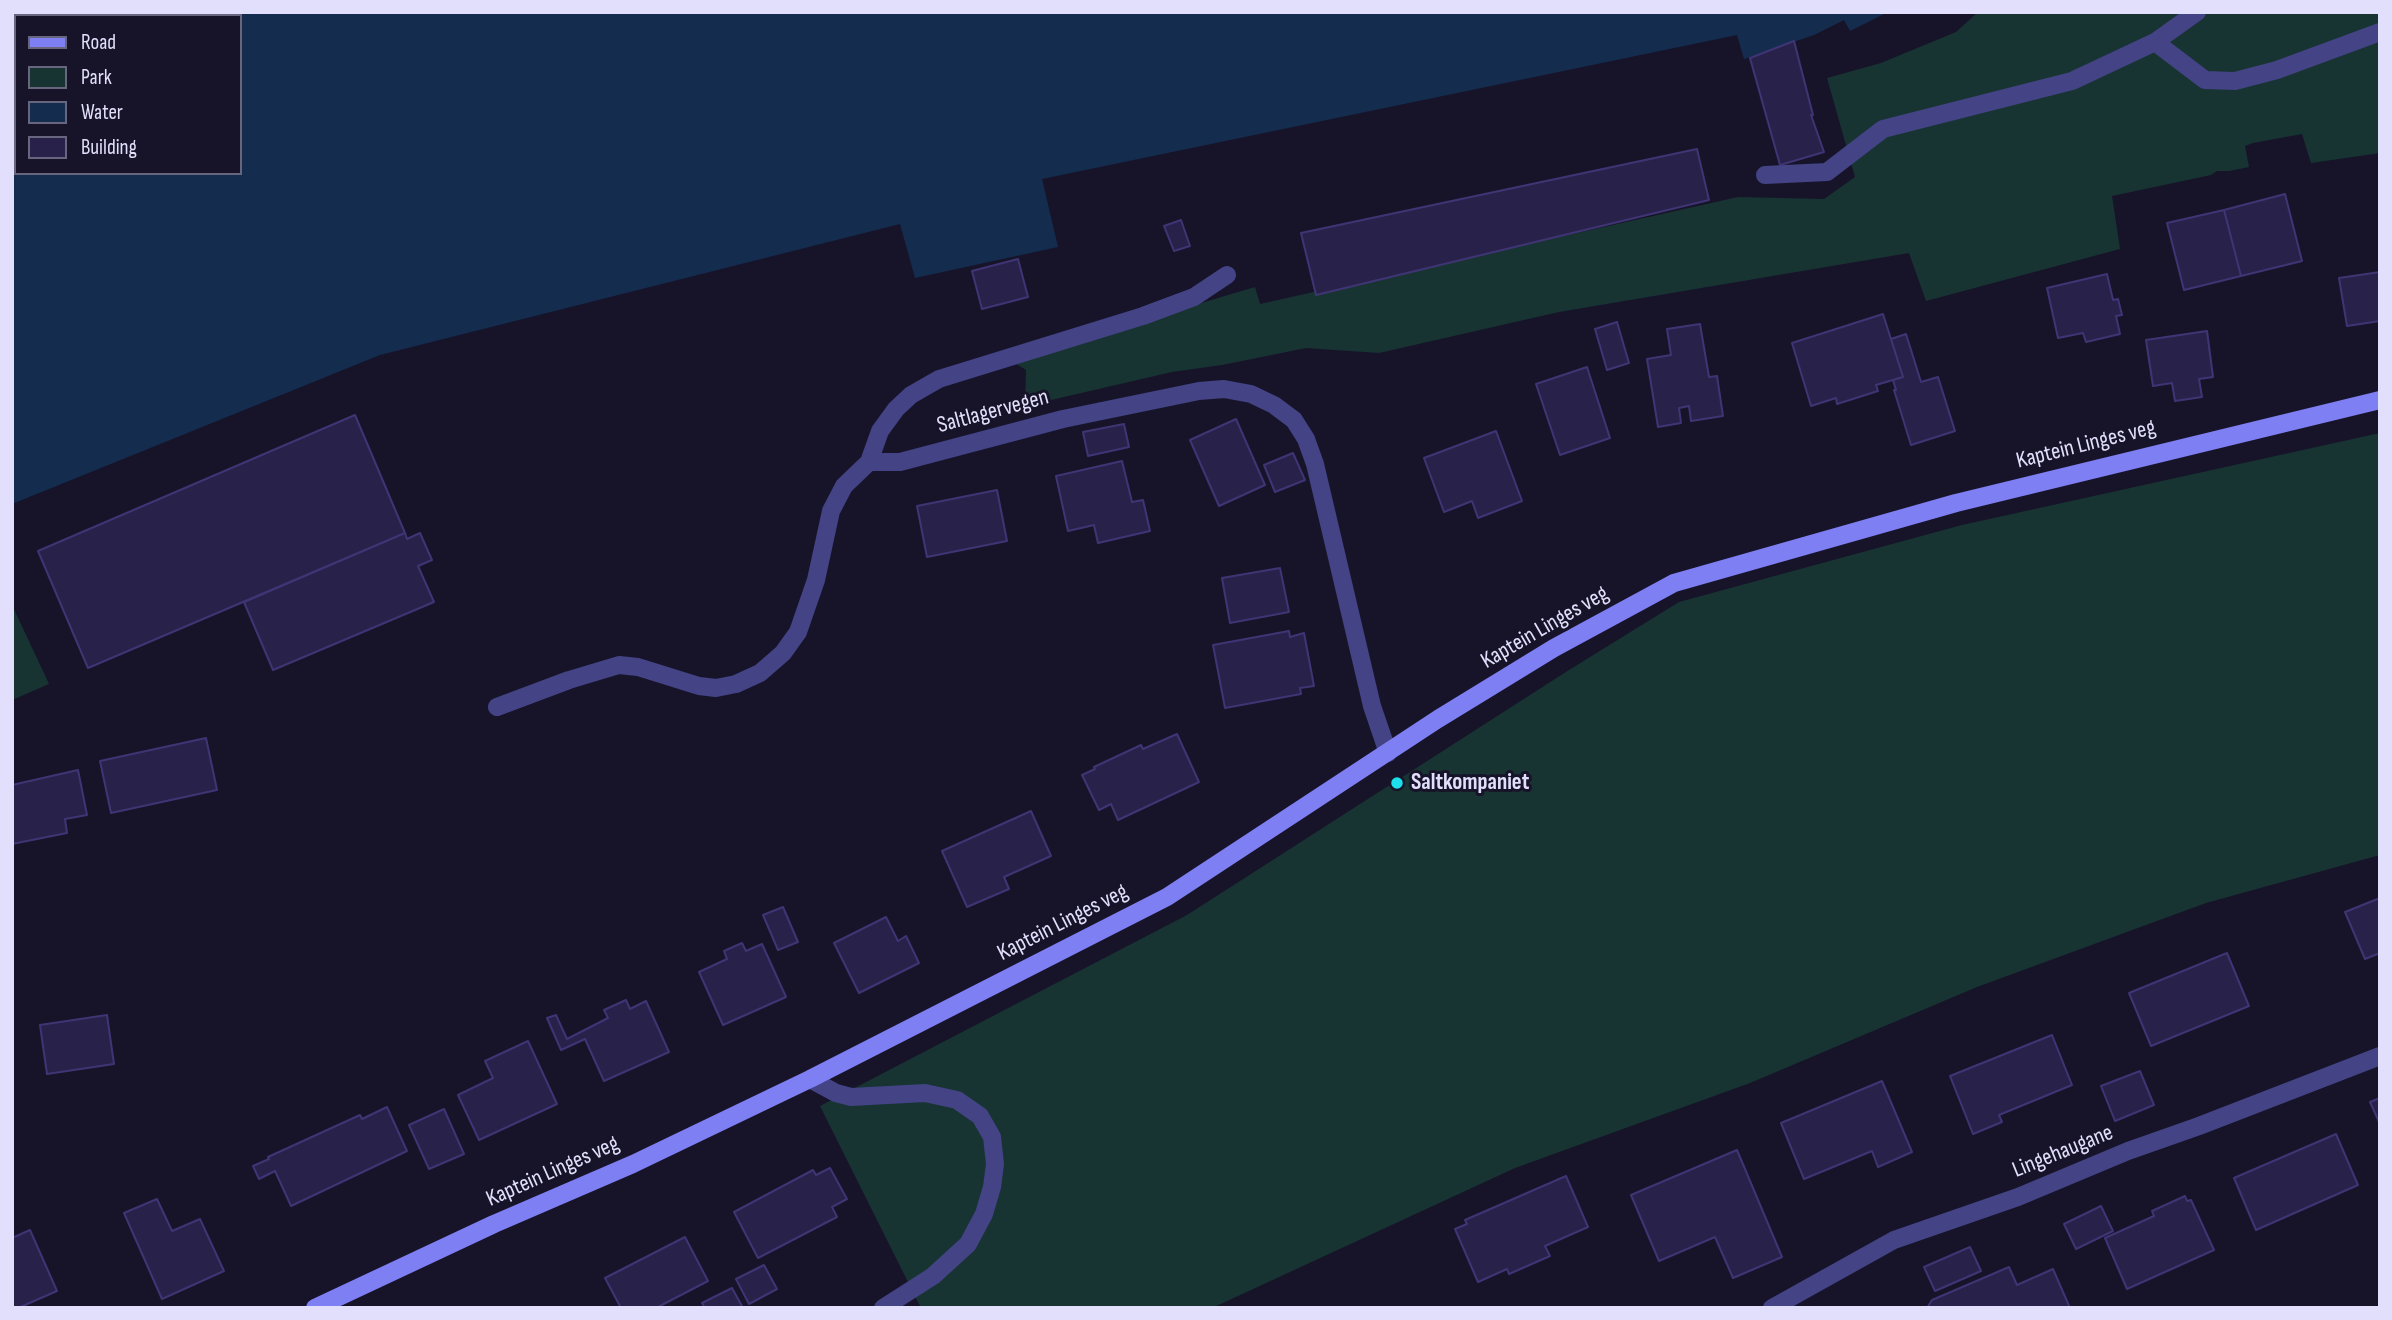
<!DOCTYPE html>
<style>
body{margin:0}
#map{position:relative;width:2392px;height:1320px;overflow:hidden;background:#17142a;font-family:"Sofia Sans Condensed",sans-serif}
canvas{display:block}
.frame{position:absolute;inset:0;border:14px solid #e2dffc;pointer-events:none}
.legend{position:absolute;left:14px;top:14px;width:228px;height:161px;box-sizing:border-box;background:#17142a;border:2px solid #68657e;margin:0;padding:9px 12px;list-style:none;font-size:21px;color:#e2dffc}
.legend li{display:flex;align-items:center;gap:14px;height:35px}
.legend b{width:35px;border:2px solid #68657e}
</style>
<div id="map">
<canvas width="2392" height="1320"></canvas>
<div class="frame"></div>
<ul class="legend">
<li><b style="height:9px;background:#7f7ff4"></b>Road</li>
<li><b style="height:19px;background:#173432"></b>Park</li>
<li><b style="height:19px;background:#142c4e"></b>Water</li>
<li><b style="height:19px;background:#28214a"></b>Building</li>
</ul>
</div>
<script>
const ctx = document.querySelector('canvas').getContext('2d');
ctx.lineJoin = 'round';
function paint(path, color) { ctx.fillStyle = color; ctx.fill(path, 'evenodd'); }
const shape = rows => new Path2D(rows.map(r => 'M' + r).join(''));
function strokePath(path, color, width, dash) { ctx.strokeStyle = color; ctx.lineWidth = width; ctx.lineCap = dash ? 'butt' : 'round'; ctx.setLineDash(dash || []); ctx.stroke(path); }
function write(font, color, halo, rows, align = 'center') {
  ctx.font = font + ' "Sofia Sans Condensed",sans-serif'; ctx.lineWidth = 6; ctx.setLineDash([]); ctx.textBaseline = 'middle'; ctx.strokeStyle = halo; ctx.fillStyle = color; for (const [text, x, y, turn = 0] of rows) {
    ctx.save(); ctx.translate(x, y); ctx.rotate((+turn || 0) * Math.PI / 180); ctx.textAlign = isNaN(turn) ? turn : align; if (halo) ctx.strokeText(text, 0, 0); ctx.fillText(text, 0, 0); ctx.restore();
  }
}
const green = shape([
 [1978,12,2380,12,2380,153,2311,163,2302,134,2253,143,2245,146,2249,167,2229,171,2217,171,2211,175,2112,196,2120,249,1926,301,1909,253,1559,312,1379,353,1306,348,1222,365,1172,372,1025,406,1026,370,1010,360,1255,287,1260,304,1738,197,1824,199,1855,177,1827,78,1881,63,1956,32],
 [2380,433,2380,855,2206,903,1977,987,1750,1083,1515,1168,1212,1308,921,1308,820,1106,1187,915,1569,670,1679,602,1962,525],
 [12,605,49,684,12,700]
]);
const water = shape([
 [12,12,1888,12,1850,31,1844,20,1814,35,1744,59,1737,35,1042,179,1058,247,915,278,900,224,380,355,12,504],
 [16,16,240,16,240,173,16,173]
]);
const building = shape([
 [1794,41,1813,115,1811,115,1824,152,1780,165,1750,58,1794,41],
 [1697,149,1709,200,1316,295,1301,233,1697,149],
 [2285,194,2302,261,2241,276,2224,210,2285,194],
 [2224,210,2241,276,2184,290,2167,223,2224,210],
 [1181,220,1190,246,1174,251,1164,226,1181,220],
 [1018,259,1028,297,982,309,972,271,1018,259],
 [2380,272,2380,321,2347,326,2339,278,2380,272],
 [2107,274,2113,300,2118,299,2122,315,2116,316,2120,334,2086,342,2083,333,2058,338,2047,288,2107,274],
 [1883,314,1903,377,1876,385,1878,391,1837,404,1836,398,1811,406,1792,343,1883,314],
 [1617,322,1629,363,1607,370,1595,329,1617,322],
 [1700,324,1709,377,1717,376,1723,416,1691,421,1689,406,1679,408,1681,423,1658,427,1647,359,1671,355,1667,329,1700,324],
 [2207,331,2213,377,2199,379,2202,397,2175,401,2172,383,2153,386,2146,340,2207,331],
 [1906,334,1921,382,1938,377,1955,431,1911,445,1894,390,1896,390,1893,380,1903,377,1891,339,1906,334],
 [1587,367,1610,438,1560,455,1536,384,1587,367],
 [355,415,405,533,88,668,38,551,355,415],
 [1236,419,1265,485,1219,506,1190,440,1236,419],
 [1124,424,1129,447,1088,456,1083,432,1124,424],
 [1496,431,1522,501,1478,518,1472,501,1444,512,1424,458,1496,431],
 [1293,453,1305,480,1275,492,1264,465,1293,453],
 [1122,461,1132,502,1143,500,1150,531,1098,543,1094,525,1068,531,1056,476,1122,461],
 [997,490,1007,541,927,557,917,506,997,490],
 [405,533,407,539,420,533,432,560,418,566,434,602,273,670,244,602,405,533],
 [1280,568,1289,612,1230,623,1222,578,1280,568],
 [1289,631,1290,637,1304,633,1314,686,1300,688,1301,694,1225,708,1213,645,1289,631],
 [1177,734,1199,782,1118,820,1111,804,1099,810,1082,775,1095,769,1094,767,1141,745,1143,749,1177,734],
 [206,738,217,790,111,813,100,761,206,738],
 [78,770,87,815,65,819,67,833,12,844,12,785,78,770],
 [1031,811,1051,856,1004,877,1009,889,967,907,942,851,1031,811],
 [2380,898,2380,953,2365,959,2345,912,2380,898],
 [783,907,798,942,778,950,763,915,783,907],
 [886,917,898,941,906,936,919,963,859,993,834,943,886,917],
 [742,943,746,951,762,944,786,997,723,1025,699,972,727,959,724,951,742,943],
 [2227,953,2249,1006,2151,1046,2129,993,2227,953],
 [626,1000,630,1009,646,1001,669,1052,604,1081,585,1039,561,1050,547,1018,556,1015,567,1039,608,1018,604,1010,626,1000],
 [107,1015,114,1064,47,1074,40,1025,107,1015],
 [2052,1035,2072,1085,1999,1115,2002,1122,1973,1134,1950,1076,2052,1035],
 [528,1041,557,1104,479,1140,458,1095,493,1078,485,1061,528,1041],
 [2140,1071,2154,1105,2115,1121,2101,1086,2140,1071],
 [1882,1081,1912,1152,1878,1167,1872,1151,1804,1179,1781,1123,1882,1081],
 [2380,1098,2380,1124,2370,1102,2380,1098],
 [387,1107,407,1151,291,1206,275,1171,259,1179,253,1166,269,1159,268,1157,360,1115,362,1119,387,1107],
 [444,1109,464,1154,429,1169,409,1125,444,1109],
 [2336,1134,2358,1185,2256,1230,2234,1178,2336,1134],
 [1737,1150,1782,1257,1733,1278,1715,1237,1659,1261,1631,1195,1737,1150],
 [830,1168,847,1199,832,1207,837,1217,758,1258,734,1212,813,1170,816,1175,830,1168],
 [1566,1176,1588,1227,1545,1246,1550,1256,1509,1274,1507,1269,1478,1282,1455,1229,1467,1224,1465,1220,1566,1176],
 [2185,1196,2187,1201,2191,1200,2214,1250,2127,1289,2105,1238,2154,1216,2152,1211,2185,1196],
 [157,1199,172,1231,200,1219,224,1271,162,1299,124,1213,157,1199],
 [2101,1206,2113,1231,2076,1249,2064,1224,2101,1206],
 [30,1230,57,1291,18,1308,12,1308,12,1238,30,1230],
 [685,1237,708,1281,656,1308,621,1308,605,1278,685,1237],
 [1970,1247,1981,1271,1935,1291,1924,1267,1970,1247],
 [764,1265,777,1289,749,1304,736,1279,764,1265],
 [2009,1267,2017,1285,2053,1269,2070,1308,1927,1308,1932,1300,2009,1267],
 [732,1288,743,1308,705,1308,702,1303,732,1288]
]);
const lane = shape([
 [2155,42,2205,80,2235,81,2277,70,2380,32],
 [1765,175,1827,172,1883,129,2072,81,2155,42,2197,12],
 [497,707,569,680,619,665,638,667,699,686,716,688,736,684,760,673,783,653,798,632,816,580,831,511,844,486,869,462,880,431,896,409,911,395,939,379,1143,316,1194,297,1227,275],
 [810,1079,836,1093,851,1097,925,1093,957,1100,980,1116,992,1137,995,1164,992,1187,984,1214,968,1244,933,1276,883,1308],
 [1772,1308,1894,1240,2018,1197,2128,1151,2199,1126,2380,1056]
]);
const street = shape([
 [869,462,900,462,1063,419,1199,391,1224,389,1251,394,1274,405,1294,420,1306,439,1315,464,1372,706,1388,753]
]);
const secondary = shape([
 [315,1308,494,1224,633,1164,810,1079,1167,897,1438,719,1554,648,1674,583,1956,503,2380,400]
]);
const markers = [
 [1397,783,7,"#1cdeec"]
];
const streetNames = [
 ["Saltlagervegen",993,412,-15],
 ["Kaptein Linges veg",2086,445,-14],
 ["Kaptein Linges veg",1545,628,-30],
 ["Kaptein Linges veg",1063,923,-27],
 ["Lingehaugane",2063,1152,-22],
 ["Kaptein Linges veg",553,1172,-24]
];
const poiNames = [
 ["Saltkompaniet",1411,783]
];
paint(green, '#173432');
paint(water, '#142c4e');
paint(building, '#28214a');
strokePath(building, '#403574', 2);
strokePath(lane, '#434385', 18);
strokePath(street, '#434385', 18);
strokePath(secondary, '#7f7ff4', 18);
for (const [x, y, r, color] of markers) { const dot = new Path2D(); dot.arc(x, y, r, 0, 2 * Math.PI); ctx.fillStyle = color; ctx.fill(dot); strokePath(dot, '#17142a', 2.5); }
write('23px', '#e2dffc', '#17142a', streetNames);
write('bold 23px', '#e2dffc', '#17142a', poiNames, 'left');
</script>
